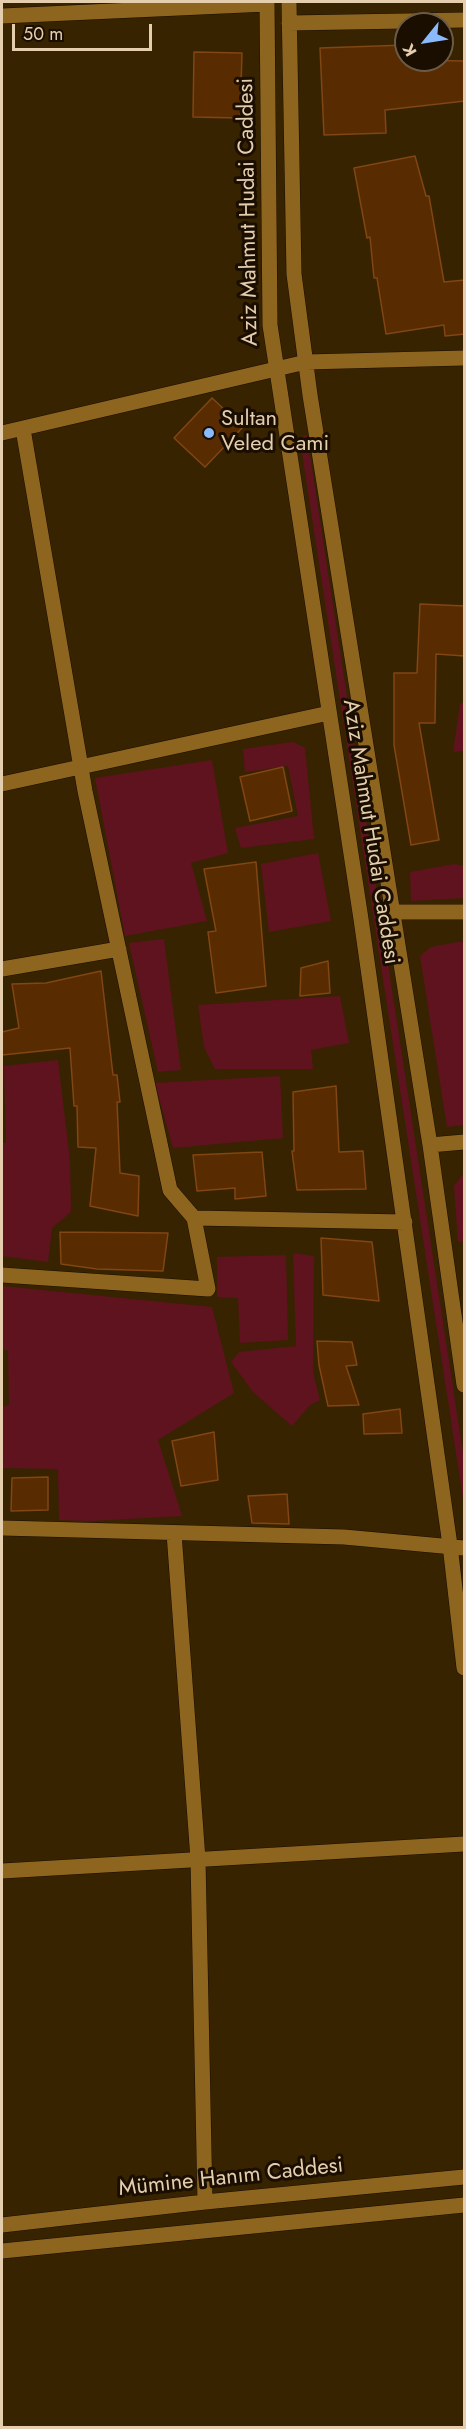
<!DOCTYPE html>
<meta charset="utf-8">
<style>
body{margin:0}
#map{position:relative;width:466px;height:2429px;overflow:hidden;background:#382300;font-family:Jost,sans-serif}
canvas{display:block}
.frame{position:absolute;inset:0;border:3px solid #e5ceae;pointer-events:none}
.north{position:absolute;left:394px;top:12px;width:60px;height:60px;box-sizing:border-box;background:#1a0e00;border:2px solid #6b5b46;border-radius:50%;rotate:240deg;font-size:16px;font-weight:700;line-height:24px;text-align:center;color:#e5ceae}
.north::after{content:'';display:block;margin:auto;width:21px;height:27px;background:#8abafc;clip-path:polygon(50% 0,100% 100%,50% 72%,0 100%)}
.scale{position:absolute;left:12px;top:24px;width:140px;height:27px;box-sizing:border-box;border:3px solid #e5ceae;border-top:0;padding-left:8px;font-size:18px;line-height:21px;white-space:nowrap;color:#e5ceae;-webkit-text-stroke:4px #1a0e00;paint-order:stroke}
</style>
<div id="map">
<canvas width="466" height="2429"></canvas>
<div class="frame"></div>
<div class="north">K</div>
<div class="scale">50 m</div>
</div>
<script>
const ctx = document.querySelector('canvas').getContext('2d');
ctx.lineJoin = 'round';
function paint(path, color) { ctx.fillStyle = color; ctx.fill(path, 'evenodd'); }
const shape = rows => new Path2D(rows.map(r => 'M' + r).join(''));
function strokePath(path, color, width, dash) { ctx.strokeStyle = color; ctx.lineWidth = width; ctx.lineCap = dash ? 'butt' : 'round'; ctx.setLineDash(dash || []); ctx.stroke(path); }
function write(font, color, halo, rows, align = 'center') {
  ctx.font = font + ' Jost,sans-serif'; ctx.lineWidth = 6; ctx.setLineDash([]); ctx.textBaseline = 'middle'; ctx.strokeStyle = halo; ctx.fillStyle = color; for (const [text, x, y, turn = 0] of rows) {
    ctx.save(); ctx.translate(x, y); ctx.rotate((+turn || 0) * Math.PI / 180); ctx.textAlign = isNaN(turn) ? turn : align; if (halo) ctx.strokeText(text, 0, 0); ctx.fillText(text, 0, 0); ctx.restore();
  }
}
const green = shape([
 [304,435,307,436,464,1459,464,1505,300,440],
 [464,702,464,751,453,752,460,704],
 [293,742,305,748,314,839,241,848,235,828,298,816,288,766,245,772,243,749],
 [212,760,228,853,191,863,207,921,125,936,95,778],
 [318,853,331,921,269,932,261,864],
 [454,864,464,866,464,898,411,901,410,872],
 [164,939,181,1070,158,1072,129,943],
 [458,942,464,942,464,1125,447,1127,420,956,431,947],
 [340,996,349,1043,311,1050,313,1069,215,1069,204,1047,198,1005],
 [58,1060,70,1161,71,1212,52,1228,48,1262,2,1256,2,1143,6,1143,4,1066],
 [280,1076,283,1138,173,1148,155,1083],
 [464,1173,464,1241,458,1242,454,1186],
 [293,1253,314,1256,313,1372,320,1400,310,1405,292,1426,253,1392,231,1362,239,1352,296,1346],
 [286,1255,288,1340,240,1343,238,1298,217,1297,217,1257],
 [2,1286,212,1307,234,1393,158,1440,182,1516,91,1521,59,1520,58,1469,2,1468,2,1407,9,1405,8,1350,2,1350]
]);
const building = shape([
 [406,45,406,60,465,61,465,101,385,110,386,133,324,135,320,48,406,45],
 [194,52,242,53,240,118,193,117,194,52],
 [415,156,426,196,429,196,444,282,465,280,465,334,445,336,444,325,386,334,377,278,374,278,370,237,367,238,354,168,415,156],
 [212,398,243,427,205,467,174,438,212,398],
 [420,604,465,606,465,656,436,654,435,723,419,723,439,840,411,845,394,745,394,673,417,673,420,604],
 [283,767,292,811,250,821,240,777,283,767],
 [256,862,266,986,216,993,208,932,216,931,204,869,256,862],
 [328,961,330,993,300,996,301,968,328,961],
 [101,971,113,1075,117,1075,120,1102,117,1102,120,1173,139,1176,138,1216,90,1206,96,1148,78,1147,77,1106,74,1106,70,1048,2,1055,2,1032,19,1028,12,984,46,983,101,971],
 [336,1086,339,1152,363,1151,366,1189,297,1190,292,1151,294,1151,293,1092,336,1086],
 [262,1152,266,1196,235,1199,235,1188,197,1191,193,1155,262,1152],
 [60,1232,168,1233,163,1271,97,1269,61,1264,60,1232],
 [321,1238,372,1242,379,1301,323,1295,321,1238],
 [317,1341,352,1342,357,1365,346,1366,359,1405,328,1406,319,1365,317,1341],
 [400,1409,402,1433,364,1434,363,1414,400,1409],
 [214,1432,218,1480,181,1486,172,1441,214,1432],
 [48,1477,48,1510,11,1511,12,1478,48,1477],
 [287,1494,289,1524,252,1523,248,1496,287,1494]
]);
const minor = shape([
 [267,2,270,325,361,919,450,1545,464,1668],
 [289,2,294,274,310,395,430,1145,464,1385],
 [2,16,267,4],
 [289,23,464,20],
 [23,429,85,791,170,1190,194,1218],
 [2,433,306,362,464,358],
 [2,784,329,713],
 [393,912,464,912],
 [2,969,119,949],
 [430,1145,464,1142],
 [2,1275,208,1289,194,1218,405,1222],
 [2,1528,344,1537,464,1548],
 [174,1533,198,1859,205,2202],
 [2,1871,464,1844],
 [2,2225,205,2202,464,2177],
 [2,2251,464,2205]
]);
const markers = [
 [209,433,6,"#8abafc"]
];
const streetNames = [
 ["Aziz Mahmut Hudai Caddesi",249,212,-91],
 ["Aziz Mahmut Hudai Caddesi",370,832,81],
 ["Mümine Hanım Caddesi",231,2178,-6]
];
const poiNames = [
 ["Sultan",221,420],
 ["Veled Cami",221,445]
];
paint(green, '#5e131f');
paint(building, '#592b00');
strokePath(building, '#804613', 1.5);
strokePath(minor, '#1a0e00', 16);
strokePath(minor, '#8e651e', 15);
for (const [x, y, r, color] of markers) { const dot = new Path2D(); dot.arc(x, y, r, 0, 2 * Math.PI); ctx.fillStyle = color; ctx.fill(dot); strokePath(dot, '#1a0e00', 2); }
write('22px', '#e5ceae', '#1a0e00', streetNames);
write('22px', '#e5ceae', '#1a0e00', poiNames, 'left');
</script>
